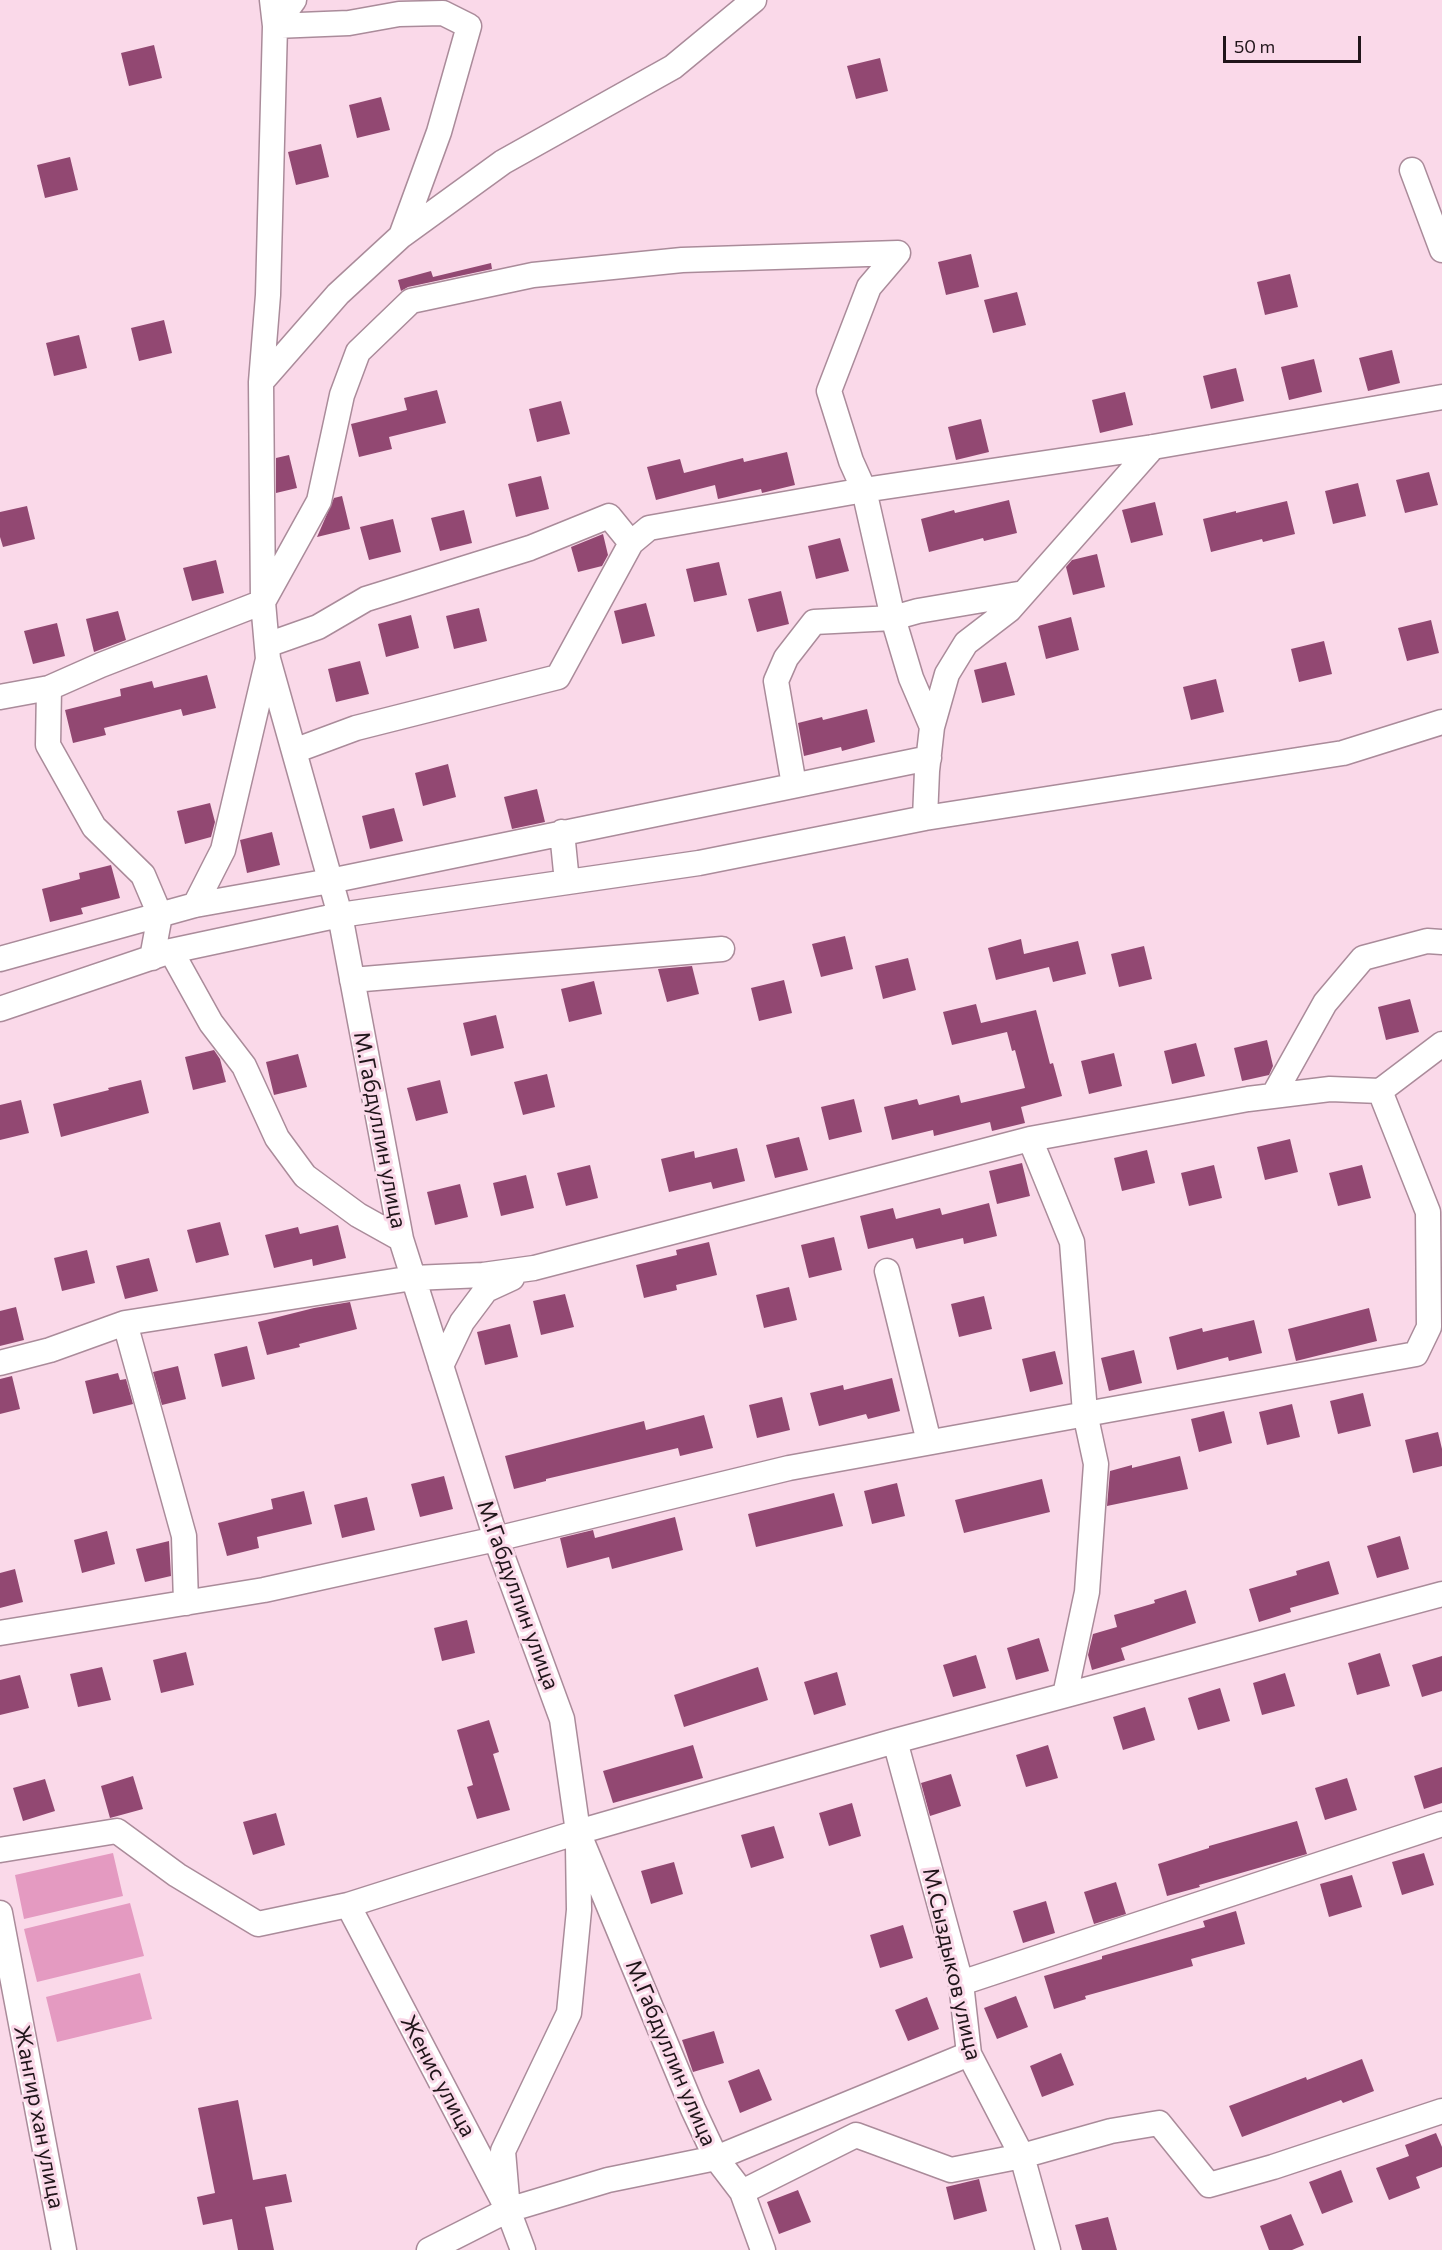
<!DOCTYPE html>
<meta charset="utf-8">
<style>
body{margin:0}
#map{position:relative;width:1442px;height:2250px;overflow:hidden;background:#fad9e9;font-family:Commissioner,sans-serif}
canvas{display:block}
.scale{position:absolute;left:1223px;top:36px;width:138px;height:27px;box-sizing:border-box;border:3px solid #20151a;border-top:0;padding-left:8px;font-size:18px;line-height:21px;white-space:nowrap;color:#20151a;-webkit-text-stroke:4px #fad9e9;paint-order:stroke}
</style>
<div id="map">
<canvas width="1442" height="2250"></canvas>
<div class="scale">50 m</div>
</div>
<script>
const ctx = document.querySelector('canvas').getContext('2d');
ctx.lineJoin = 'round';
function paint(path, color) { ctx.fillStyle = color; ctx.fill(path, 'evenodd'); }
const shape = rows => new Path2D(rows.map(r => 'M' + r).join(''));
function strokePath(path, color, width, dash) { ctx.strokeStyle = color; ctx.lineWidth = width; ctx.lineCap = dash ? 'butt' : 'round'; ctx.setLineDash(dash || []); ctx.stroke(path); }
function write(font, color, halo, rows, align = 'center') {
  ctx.font = font + ' Commissioner,sans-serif'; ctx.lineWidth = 6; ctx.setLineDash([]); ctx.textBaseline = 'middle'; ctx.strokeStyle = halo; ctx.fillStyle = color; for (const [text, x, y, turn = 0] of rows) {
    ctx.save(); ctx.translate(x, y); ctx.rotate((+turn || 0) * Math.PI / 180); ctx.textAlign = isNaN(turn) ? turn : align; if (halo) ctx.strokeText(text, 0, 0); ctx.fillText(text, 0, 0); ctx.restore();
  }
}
const green = shape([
 [113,1853,123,1896,24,1919,15,1875],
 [130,1903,144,1956,37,1982,24,1929],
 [140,1973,152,2019,57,2042,46,1997]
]);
const building = shape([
 [154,45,162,78,129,86,121,53],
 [880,58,888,91,856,99,847,66],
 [381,97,390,130,357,138,349,105],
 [321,144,329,177,296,185,288,152],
 [70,157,78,190,45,198,37,165],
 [971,254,979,287,946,295,938,262],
 [491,263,492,269,408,287,401,291,398,280,431,271,433,277],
 [1290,274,1298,307,1265,315,1257,282],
 [1017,292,1026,325,993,333,984,300],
 [164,320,172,353,139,361,131,328],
 [79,335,87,368,54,376,46,343],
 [1392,350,1400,383,1368,391,1359,358],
 [1314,359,1322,392,1289,400,1281,367],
 [1236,368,1244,401,1211,409,1203,376],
 [437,390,446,423,389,437,392,449,359,457,351,424,407,410,404,398],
 [1125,392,1133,425,1100,433,1092,400],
 [561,401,570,434,537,442,529,409],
 [981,419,989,452,956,460,948,427],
 [787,452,795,485,762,493,761,489,718,499,715,485,656,500,647,467,680,459,684,473,743,458,744,462],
 [289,455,297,488,276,493,276,458],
 [1429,472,1438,505,1405,513,1396,480],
 [541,476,549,509,516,517,508,484],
 [1358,483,1366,516,1333,524,1325,491],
 [342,496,350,529,317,537,334,498],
 [1009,500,1017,533,984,541,983,538,929,552,921,519,954,510,955,513],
 [1287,501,1295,534,1263,542,1262,539,1211,552,1203,519,1236,511,1236,513],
 [1155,502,1163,535,1131,543,1122,510],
 [27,506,35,539,3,547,0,537,0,512],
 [464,510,472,543,440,551,431,518],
 [393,519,401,552,369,560,360,527],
 [603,534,608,555,602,566,578,572,571,547],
 [840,538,849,571,816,579,808,546],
 [1097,554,1105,587,1073,595,1066,567,1072,560],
 [216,560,224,593,192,601,183,568],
 [719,562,727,595,694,602,686,569],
 [781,591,789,624,757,632,748,599],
 [646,603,655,636,622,644,614,611],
 [479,608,487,641,454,649,446,616],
 [118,611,126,640,94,652,86,619],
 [411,615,419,648,386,657,378,624],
 [1071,617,1079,650,1046,659,1038,626],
 [1431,620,1439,653,1407,661,1398,628],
 [57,623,65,656,33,664,24,631],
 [1324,641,1332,674,1299,682,1291,649],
 [360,661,369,694,336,702,328,669],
 [1006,662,1015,695,982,703,974,670],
 [207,675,216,708,183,716,181,709,104,728,106,735,73,743,65,710,121,696,120,689,152,681,154,688],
 [1216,679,1224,712,1191,720,1183,687],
 [867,709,875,742,842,751,841,747,804,756,798,723,822,717,823,720],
 [448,764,456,797,423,806,415,773],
 [537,789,545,822,512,829,504,797],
 [210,803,215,822,211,837,185,844,177,811],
 [394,808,403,841,370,849,362,816],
 [272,832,280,865,247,873,240,840],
 [111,865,120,898,81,908,83,914,50,922,42,889,80,879,79,873],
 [845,936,853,969,821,977,812,944],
 [1021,939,1024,954,1078,941,1086,974,1053,982,1049,967,996,980,988,948],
 [1144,946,1152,979,1119,987,1111,954],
 [908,958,916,990,883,999,875,966],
 [692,966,699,994,667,1002,658,969],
 [784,980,792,1013,759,1021,751,988],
 [594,981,602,1014,569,1022,561,989],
 [1410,999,1419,1032,1386,1040,1378,1007],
 [976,1004,981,1023,1036,1010,1050,1064,1053,1063,1062,1096,1021,1107,1025,1123,992,1131,990,1122,934,1136,933,1130,892,1140,884,1107,917,1099,919,1105,959,1095,961,1103,1025,1088,1015,1050,1012,1051,1007,1032,952,1045,943,1012],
 [496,1015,504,1048,471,1056,463,1023],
 [1267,1040,1273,1066,1269,1075,1242,1081,1234,1048],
 [1196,1043,1205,1076,1172,1084,1164,1051],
 [214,1050,220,1059,226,1082,193,1090,185,1057],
 [1114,1053,1122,1086,1089,1094,1081,1061],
 [298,1054,307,1087,274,1095,266,1062],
 [547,1074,555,1107,523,1115,514,1082],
 [141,1080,149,1113,61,1137,53,1104,109,1090,108,1088],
 [440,1080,448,1113,416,1121,407,1088],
 [854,1099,862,1132,829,1140,821,1107],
 [21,1100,29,1133,0,1140,0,1105],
 [799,1137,808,1170,775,1178,766,1145],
 [1290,1139,1298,1172,1265,1180,1257,1147],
 [737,1148,745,1181,713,1189,711,1182,669,1192,661,1159,694,1151,695,1158],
 [1147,1150,1155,1183,1122,1191,1114,1158],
 [1022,1163,1030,1196,997,1204,989,1171],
 [590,1165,598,1198,566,1206,557,1173],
 [1214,1165,1222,1198,1189,1206,1181,1173],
 [1362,1165,1371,1198,1338,1206,1329,1173],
 [526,1175,534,1208,501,1216,493,1183],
 [460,1184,468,1217,435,1225,427,1192],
 [989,1203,997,1236,964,1244,963,1238,916,1249,913,1238,868,1249,860,1216,893,1208,896,1219,940,1208,942,1215],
 [220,1222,229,1255,196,1263,187,1230],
 [338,1225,346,1258,313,1266,312,1259,274,1268,265,1235,298,1227,300,1234],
 [834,1237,842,1270,809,1278,801,1245],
 [709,1242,717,1275,676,1285,677,1290,644,1298,636,1265,677,1255,676,1250],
 [87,1250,95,1283,62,1291,54,1258],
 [149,1258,158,1291,125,1299,116,1266],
 [789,1287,797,1320,764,1328,756,1295],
 [565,1294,574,1327,541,1335,533,1301],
 [984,1296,992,1329,959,1337,951,1304],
 [350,1302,357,1329,299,1344,300,1347,267,1355,258,1322,314,1308],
 [16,1307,24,1340,0,1346,0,1311],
 [1369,1308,1377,1341,1296,1361,1288,1329],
 [1254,1320,1262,1353,1229,1361,1228,1357,1177,1370,1169,1337,1202,1328,1203,1332],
 [510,1324,518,1357,485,1365,477,1332],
 [247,1346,255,1379,222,1387,214,1354],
 [1134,1350,1142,1383,1109,1391,1101,1358],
 [1055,1351,1063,1384,1030,1392,1022,1359],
 [178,1366,186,1399,162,1405,153,1372],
 [118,1373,120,1380,126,1379,133,1404,93,1414,85,1381],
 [12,1376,20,1409,0,1414,0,1379],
 [892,1378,900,1411,868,1419,866,1414,819,1426,810,1393,843,1385,844,1390],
 [1363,1393,1371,1426,1338,1434,1330,1401],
 [782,1397,790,1430,757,1438,749,1405],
 [1292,1404,1300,1437,1267,1445,1259,1412],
 [1224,1411,1232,1443,1199,1452,1191,1419],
 [704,1415,713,1448,680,1456,678,1448,546,1479,546,1481,514,1489,505,1456,644,1421,646,1430],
 [1438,1432,1442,1449,1442,1466,1413,1473,1405,1440],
 [1180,1456,1188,1489,1107,1506,1110,1471,1132,1465,1132,1468],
 [444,1476,453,1509,420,1517,411,1484],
 [1042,1479,1050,1512,964,1533,955,1500],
 [897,1483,905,1516,872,1524,864,1491],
 [304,1491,312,1524,257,1537,259,1548,227,1556,218,1523,273,1509,271,1499],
 [834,1493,843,1526,756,1547,748,1514],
 [367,1497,375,1530,342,1538,334,1505],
 [675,1517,683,1550,612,1569,609,1557,567,1568,560,1538,593,1530,595,1538],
 [107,1531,115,1564,82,1573,74,1540],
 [1400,1536,1409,1569,1377,1578,1367,1546],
 [169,1541,171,1576,145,1582,136,1549],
 [1329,1561,1339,1594,1290,1608,1291,1612,1259,1622,1249,1589,1297,1575,1296,1571],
 [15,1569,23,1602,0,1608,0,1573],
 [1186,1590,1196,1623,1121,1648,1125,1660,1092,1670,1088,1655,1093,1634,1117,1627,1114,1615,1155,1603,1154,1600],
 [467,1620,475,1653,442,1661,434,1628],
 [1039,1638,1049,1671,1016,1680,1007,1648],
 [186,1652,194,1685,161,1693,153,1660],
 [1380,1653,1390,1686,1357,1695,1348,1663],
 [976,1655,986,1688,953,1697,943,1665],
 [1442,1656,1442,1691,1422,1697,1412,1665],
 [102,1667,111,1700,78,1707,70,1674],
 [758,1667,768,1700,684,1727,674,1695],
 [837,1672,846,1705,814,1715,804,1682],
 [1285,1673,1295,1706,1262,1715,1253,1683],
 [20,1675,29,1708,0,1715,0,1680],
 [1220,1688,1230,1721,1198,1730,1188,1698],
 [1145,1707,1155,1740,1123,1750,1113,1717],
 [489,1720,499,1752,493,1754,510,1810,477,1819,467,1787,473,1785,457,1730],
 [693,1745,703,1778,613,1803,603,1771],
 [1048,1745,1058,1778,1026,1787,1016,1755],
 [1442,1767,1442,1803,1424,1809,1414,1776],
 [951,1774,961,1806,930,1816,921,1783],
 [133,1776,143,1809,110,1818,101,1786],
 [1347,1778,1357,1810,1325,1820,1315,1788],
 [45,1779,55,1811,23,1821,13,1788],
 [852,1803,861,1836,829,1846,819,1813],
 [276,1813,285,1845,253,1855,243,1822],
 [1297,1821,1307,1854,1199,1885,1200,1887,1167,1896,1158,1864,1209,1848,1209,1846],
 [774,1826,784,1858,751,1868,741,1835],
 [1424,1853,1434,1885,1402,1895,1392,1862],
 [674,1862,683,1894,651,1904,641,1871],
 [1352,1875,1362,1907,1329,1917,1320,1884],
 [1116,1882,1126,1914,1094,1924,1084,1892],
 [1046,1901,1055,1933,1023,1943,1013,1911],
 [1236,1911,1245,1944,1191,1959,1193,1966,1085,1996,1086,1999,1054,2009,1044,1976,1102,1959,1102,1956,1205,1927,1203,1921],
 [903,1925,913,1958,880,1968,870,1935],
 [1016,1996,1028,2027,997,2039,984,2008],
 [927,1997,939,2029,908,2041,895,2010],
 [714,2031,724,2063,693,2072,682,2040],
 [1061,2053,1074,2085,1042,2097,1030,2066],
 [1362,2059,1374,2091,1343,2103,1341,2100,1242,2137,1229,2106,1306,2077,1307,2080],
 [759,2069,772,2100,740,2113,728,2081],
 [238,2100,253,2180,286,2174,292,2202,265,2207,274,2250,238,2250,232,2219,203,2225,197,2197,215,2193,198,2108],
 [1436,2133,1442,2147,1442,2167,1416,2177,1420,2188,1389,2200,1376,2168,1409,2156,1405,2145],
 [1341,2170,1353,2202,1322,2214,1309,2182],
 [979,2179,987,2211,954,2220,946,2187],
 [798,2190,811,2222,779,2234,767,2202],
 [1291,2214,1304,2245,1292,2250,1269,2250,1260,2226],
 [1108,2217,1117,2250,1082,2250,1075,2225]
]);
const minor = shape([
 [1412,170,1442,250],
 [401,236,503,162,673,67,754,0],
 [261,382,338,294,401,236,439,132,469,26,443,13,399,14,349,23,275,26,272,0],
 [267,645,318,627,366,599,530,548,609,516,631,543],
 [268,659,340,915,401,1239,496,1539,562,1719,578,1832,693,2109,716,2158,742,2192,763,2250],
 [0,697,49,688],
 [294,751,356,728,558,677,631,543,649,528,864,490,1153,447,1442,397],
 [794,785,776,681,786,658,814,622,893,618,918,611,1024,593],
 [925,818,927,771,932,727,947,674,966,643,1009,610,1153,447],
 [562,832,567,882],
 [195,905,223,850,268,659,263,602,261,382,268,295,275,26,294,0],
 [171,951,211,1023,244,1066,277,1138,305,1176,358,1215,401,1239],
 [152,958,160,915,143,875,94,827,48,745,49,688,101,665,263,602,319,501,342,395,358,352,411,301,533,275,682,260,898,253,869,287,829,391,851,461,864,490,893,618,911,678,932,727],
 [0,959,195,905,330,881,929,758],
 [352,980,722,949],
 [0,1009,171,951,340,915,699,863,925,818,1343,753,1442,722],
 [1380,1091,1442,1044],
 [1273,1096,1325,1003,1363,958,1427,941,1442,942],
 [1030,1139,1072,1242,1085,1413,1096,1464,1087,1592,1065,1695],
 [887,1271,929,1442],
 [125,1323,184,1536,186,1603],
 [0,1363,50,1350,125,1323,413,1278,483,1275,534,1268,1030,1139,1248,1099,1330,1089,1380,1091,1428,1212,1429,1327,1416,1354,789,1468,496,1539,264,1590,0,1633],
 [441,1366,462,1322,486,1290,512,1278],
 [895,1741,961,1983,969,2054,1022,2156,1048,2250],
 [0,1850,117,1831,177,1875,258,1924,348,1905,578,1832,895,1741,1442,1594],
 [348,1905,508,2210,523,2250],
 [0,1913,64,2250],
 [961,1983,1442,1824],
 [742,2192,856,2135,951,2170,1022,2156,1111,2131,1159,2123,1209,2185,1273,2167,1442,2111],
 [508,2210,503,2151,569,2013,579,1910,578,1846],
 [429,2250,508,2210,608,2180,716,2158,969,2054]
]);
const streetNames = [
 ["М.Габдуллин улица",380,1130,79],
 ["М.Габдуллин улица",518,1595,70],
 ["М.Сыздыков улица",952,1964,77],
 ["М.Габдуллин улица",671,2053,67],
 ["Женис улица",438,2076,62],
 ["Жангир хан улица",39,2117,79]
];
paint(green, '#e49ac1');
paint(building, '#924872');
strokePath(minor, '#aa8b9a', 27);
strokePath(minor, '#fff', 24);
write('22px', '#20151a', '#fad9e9', streetNames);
</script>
